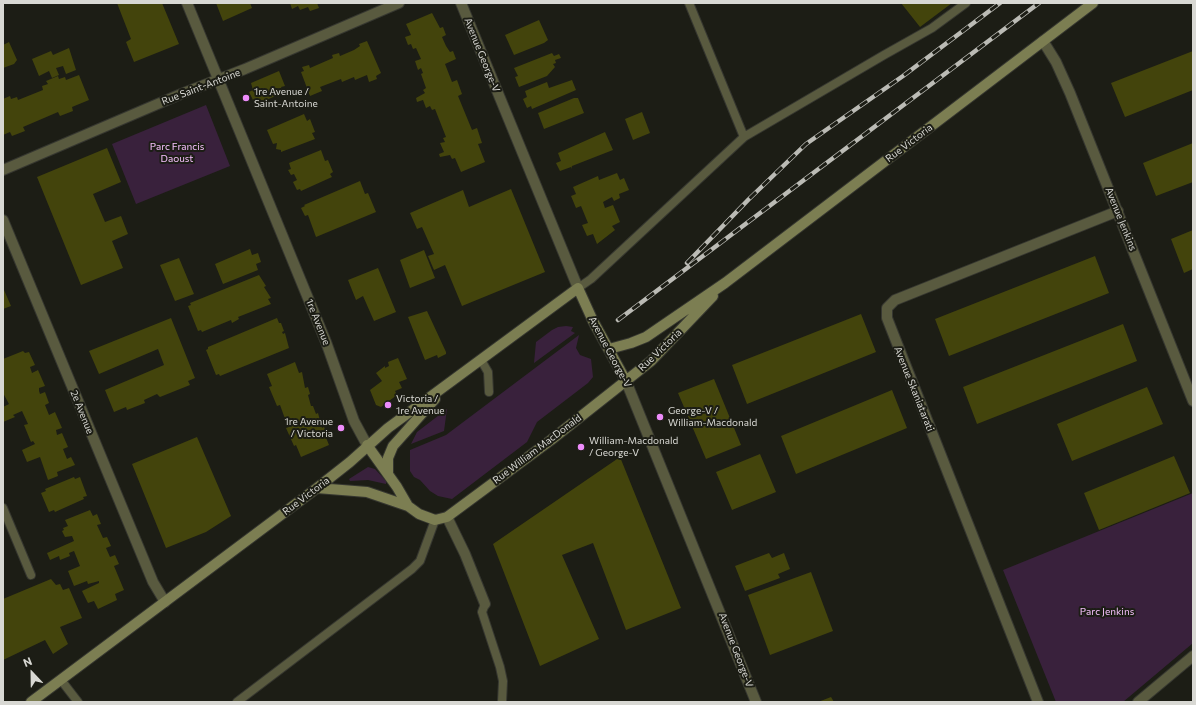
<!DOCTYPE html>
<style>
body{margin:0}
#map{position:relative;width:1196px;height:705px;overflow:hidden;background:#1c1d15;font-family:Commissioner,sans-serif}
canvas{display:block}
.frame{position:absolute;inset:0;border:4px solid #d8d8d3;pointer-events:none}
.north{position:absolute;left:12px;top:653px;width:40px;height:40px;-webkit-text-stroke:3px #1c1d15;paint-order:stroke;rotate:338deg;font-size:11px;font-weight:700;line-height:16px;text-align:center;color:#d8d8d3}
.north::after{content:'';display:block;margin:auto;width:14px;height:18px;background:#d8d8d3;clip-path:polygon(50% 0,100% 100%,50% 72%,0 100%)}
</style>
<div id="map">
<canvas width="1196" height="705"></canvas>
<div class="frame"></div>
<div class="north">N</div>
</div>
<script>
const ctx = document.querySelector('canvas').getContext('2d');
ctx.lineJoin = 'round';
function paint(path, color) { ctx.fillStyle = color; ctx.fill(path, 'evenodd'); }
const shape = rows => new Path2D(rows.map(r => 'M' + r).join(''));
function strokePath(path, color, width, dash) { ctx.strokeStyle = color; ctx.lineWidth = width; ctx.lineCap = dash ? 'butt' : 'round'; ctx.setLineDash(dash || []); ctx.stroke(path); }
function write(font, color, halo, rows, align = 'center') {
  ctx.font = font + ' Commissioner,sans-serif'; ctx.lineWidth = 4; ctx.setLineDash([]); ctx.textBaseline = 'middle'; ctx.strokeStyle = halo; ctx.fillStyle = color; for (const [text, x, y, turn = 0] of rows) {
    ctx.save(); ctx.translate(x, y); ctx.rotate((+turn || 0) * Math.PI / 180); ctx.textAlign = isNaN(turn) ? turn : align; if (halo) ctx.strokeText(text, 0, 0); ctx.fillText(text, 0, 0); ctx.restore();
  }
}
const green = shape([
 [206,105,230,166,136,204,112,144],
 [566,326,573,327,571,331,575,333,534,363,536,342,552,330,558,327],
 [579,335,576,348,580,355,591,359,593,377,588,383,537,422,527,442,452,499,438,496,430,491,420,480,414,477,410,471,410,450,446,435],
 [447,409,444,431,411,444,417,432],
 [368,467,375,469,386,481,386,484,368,480,350,481,349,479],
 [1193,493,1193,643,1123,702,1056,702,1003,570]
]);
const building = shape([
 [117,3,162,3,179,44,134,62,126,42,131,39],
 [216,3,250,3,252,8,223,21],
 [290,3,317,3,319,8,310,11,308,7,300,10,298,6,292,9],
 [901,3,952,3,920,27],
 [432,13,440,28,443,27,446,35,442,37,446,46,450,52,453,51,456,59,445,64,452,82,457,80,462,94,458,96,472,130,477,128,482,143,478,144,485,162,461,172,455,158,452,159,450,155,440,157,439,154,444,152,440,143,445,142,443,138,446,137,435,109,432,110,430,106,426,108,423,100,417,102,416,98,425,93,423,90,426,88,421,74,423,73,421,68,418,70,415,61,421,59,416,48,413,49,411,44,408,45,405,37,411,35,406,24],
 [539,20,548,40,544,43,514,55,505,35],
 [367,41,381,73,376,76,377,79,369,82,367,75,355,80,354,77,342,82,341,79,320,87,322,91,310,96,301,72,304,71,302,67,309,65,310,68,333,58,332,55,339,53,340,56,354,50,360,46,359,44],
 [9,42,17,60,14,64,3,68,3,45],
 [69,48,76,70,66,74,63,66,56,68,59,75,52,78,49,71,39,76,32,59,51,51,53,55],
 [1193,51,1193,90,1125,117,1111,83],
 [552,53,554,56,559,54,561,58,555,60,556,63,553,64,555,67,547,76,519,87,515,77,518,76,514,68],
 [279,71,285,86,281,87,283,93,259,103,257,98,253,100,249,92,253,90,251,83],
 [79,75,89,100,72,107,73,111,60,116,58,112,23,127,25,131,12,136,10,132,3,135,3,99,10,96,11,99,17,97,18,100,43,90,42,86,48,84,46,81,58,76,59,79,65,77,66,80],
 [572,80,576,90,532,109,531,106,527,108,523,99,527,97,525,91,547,82,549,88],
 [574,98,578,98,584,113,544,129,538,113],
 [642,112,650,133,633,140,625,119],
 [304,114,307,121,310,119,315,132,312,133,315,139,281,152,281,150,276,149,277,143,273,144,267,130],
 [605,132,613,150,572,166,571,169,571,167,560,171,556,163,561,161,558,153],
 [1193,143,1193,182,1156,196,1143,163],
 [107,148,121,182,93,194,105,222,121,216,128,234,112,241,123,268,81,285,37,177],
 [321,150,325,161,328,160,333,172,330,174,332,177,301,191,300,189,297,190,293,182,297,180,294,174,291,175,288,170,291,169,289,163],
 [617,173,620,180,624,178,629,190,619,194,620,198,614,201,612,197,603,202,605,208,613,205,620,222,612,226,615,230,597,244,593,234,587,236,582,225,588,223,581,206,576,208,571,196,576,194,573,187,598,176,599,180],
 [360,181,365,194,368,193,376,212,316,237,308,215,305,216,301,208,305,206,304,205],
 [511,189,545,272,462,306,445,265,434,270,428,256,434,254,422,227,417,229,410,213,463,190,469,207],
 [1193,230,1193,269,1184,273,1171,239],
 [250,249,252,255,258,253,261,262,256,264,258,270,223,284,215,264],
 [424,250,435,278,410,288,400,260],
 [1095,256,1109,293,949,356,935,319],
 [179,258,194,294,175,301,160,265],
 [378,268,396,312,374,321,363,296,356,300,348,280],
 [259,275,266,286,264,287,271,298,268,299,271,304,238,317,239,319,232,323,231,320,202,332,201,330,198,331,188,306,191,305,190,303],
 [3,290,4,290,11,306,3,309],
 [427,311,446,352,446,354,438,358,437,355,425,360,408,317],
 [861,314,876,352,747,404,732,365],
 [171,318,195,378,188,381,190,385,160,397,157,394,144,400,145,403,127,410,126,407,114,412,105,390,164,365,158,349,99,374,89,351],
 [277,318,279,323,281,323,284,331,282,332,283,334,285,333,289,348,220,376,219,374,216,375,206,350,208,349,208,347],
 [1123,324,1137,361,977,424,963,387],
 [23,351,25,353,29,352,35,365,30,367,32,373,38,370,45,386,39,388,39,391,40,394,45,392,49,403,45,405,49,415,55,412,62,428,56,430,57,435,62,433,68,447,63,449,67,459,71,457,75,465,57,472,58,476,48,480,40,457,27,462,22,450,35,444,33,441,31,442,24,425,28,424,22,411,13,415,15,417,3,422,3,407,9,404,3,393,3,359],
 [398,358,407,379,399,382,402,388,395,391,397,395,381,407,376,405,370,390,382,381,376,373,385,366,385,368,389,366,388,362],
 [295,362,299,373,302,372,305,388,308,387,310,394,308,395,311,406,313,406,316,414,318,413,322,428,324,427,327,434,325,435,329,445,301,457,296,445,294,446,286,428,289,427,284,416,280,405,277,406,269,387,272,386,267,374],
 [714,379,741,445,706,459,678,393],
 [1147,387,1163,424,1072,461,1057,424],
 [892,390,907,428,796,474,781,436],
 [197,437,231,516,206,532,166,548,132,464],
 [760,454,776,492,732,510,716,472],
 [1174,456,1190,493,1099,530,1084,493],
 [620,457,681,608,626,630,593,543,562,555,599,639,540,666,493,544],
 [74,477,75,479,80,477,87,496,83,497,84,499,55,512,54,510,49,512,41,493,46,491,45,489],
 [90,510,93,516,97,514,101,524,97,525,103,538,107,537,111,546,106,548,110,557,115,555,119,564,114,566,124,590,115,594,117,600,98,609,94,601,88,603,82,591,99,583,99,581,88,584,87,581,74,586,68,571,80,566,74,551,69,553,70,556,60,560,59,556,50,560,47,553,74,541,72,536,65,537,62,531,64,530,63,528,68,526,65,520],
 [769,553,772,558,784,553,790,569,778,574,780,578,745,591,735,566],
 [811,572,833,631,770,655,748,595],
 [51,579,56,585,60,584,63,590,69,588,82,618,60,627,68,644,53,654,45,640,3,660,3,599],
 [831,697,834,702,818,702]
]);
const service = shape([
 [689,3,744,137],
 [578,288,591,279,744,137,884,55,932,28,966,3],
 [481,360,488,372,489,392],
 [3,508,31,575],
 [485,604,482,612,500,667,503,681,502,702],
 [61,680,78,702],
 [237,702,412,569,420,561,435,520]
]);
const minor = shape([
 [1043,41,1056,62,1070,93,1193,401],
 [3,220,153,582,165,602],
 [447,517,465,554,485,604],
 [1038,702,887,318,887,308,895,300,1118,211],
 [1138,702,1193,656]
]);
const tertiary = shape([
 [187,3,326,342,354,421,367,445],
 [461,3,578,288],
 [3,170,181,94,245,69,399,3],
 [626,381,756,702]
]);
const secondary = shape([
 [609,349,631,343,646,337,725,283,1093,3],
 [367,445,397,487,408,506,419,514,435,520,447,517,551,440,651,361,713,296],
 [388,473,388,458,393,446,435,399],
 [317,488,367,492,408,506],
 [31,702,317,488,350,462,388,428,578,288,593,321,626,381]
]);
const rail = shape([
 [687,263,749,199,806,144,903,76,1000,3],
 [618,320,1039,3]
]);
const markers = [
 [246,98,4,"#ed8cfa"],
 [388,405,4,"#ed8cfa"],
 [660,417,4,"#ed8cfa"],
 [341,428,4,"#ed8cfa"],
 [581,447,4,"#ed8cfa"]
];
const streetNames = [
 ["Avenue George-V",482,55,68],
 ["Rue Saint-Antoine",201,87,-21],
 ["Rue Victoria",909,143,-37],
 ["Avenue Jenkins",1121,219,68],
 ["1re Avenue",318,322,68],
 ["Rue Victoria",660,350,-44],
 ["Avenue George-V",610,352,62],
 ["Avenue Skaniatarati",914,389,68],
 ["2e Avenue",82,412,68],
 ["Rue William MacDonald",537,449,-37],
 ["Rue Victoria",306,496,-37],
 ["Avenue George-V",736,650,69]
];
const poiNames = [
 ["1re Avenue /",254,92],
 ["Saint-Antoine",254,104],
 ["Victoria /",396,399],
 ["1re Avenue",396,411],
 ["George-V /",668,411],
 ["William-Macdonald",668,423],
 ["1re Avenue",333,422,"right"],
 ["/ Victoria",333,434,"right"],
 ["William-Macdonald",589,441],
 ["/ George-V",589,453]
];
const parkNames = [
 ["Parc Francis",177,147],
 ["Daoust",177,159],
 ["Parc Jenkins",1107,612]
];
paint(green, '#39213c');
paint(building, '#43440c');
strokePath(service, '#363730', 10);
strokePath(minor, '#363730', 12);
strokePath(tertiary, '#363730', 12);
strokePath(secondary, '#363730', 12);
strokePath(service, '#595a3f', 8);
strokePath(minor, '#595a3f', 10);
strokePath(tertiary, '#595a3f', 10);
strokePath(secondary, '#7c7e52', 10);
strokePath(rail, '#bbbbb5', 4.5);
strokePath(rail, '#1c1d15', 3, [9]);
for (const [x, y, r, color] of markers) { const dot = new Path2D(); dot.arc(x, y, r, 0, 2 * Math.PI); ctx.fillStyle = color; ctx.fill(dot); strokePath(dot, '#1c1d15', 1.5); }
write('10px', '#d8d8d3', '#1c1d15', streetNames);
write('10px', '#d8d8d3', '#1c1d15', poiNames, 'left');
write('10px', '#f5c0fc', '#1c1d15', parkNames);
</script>
